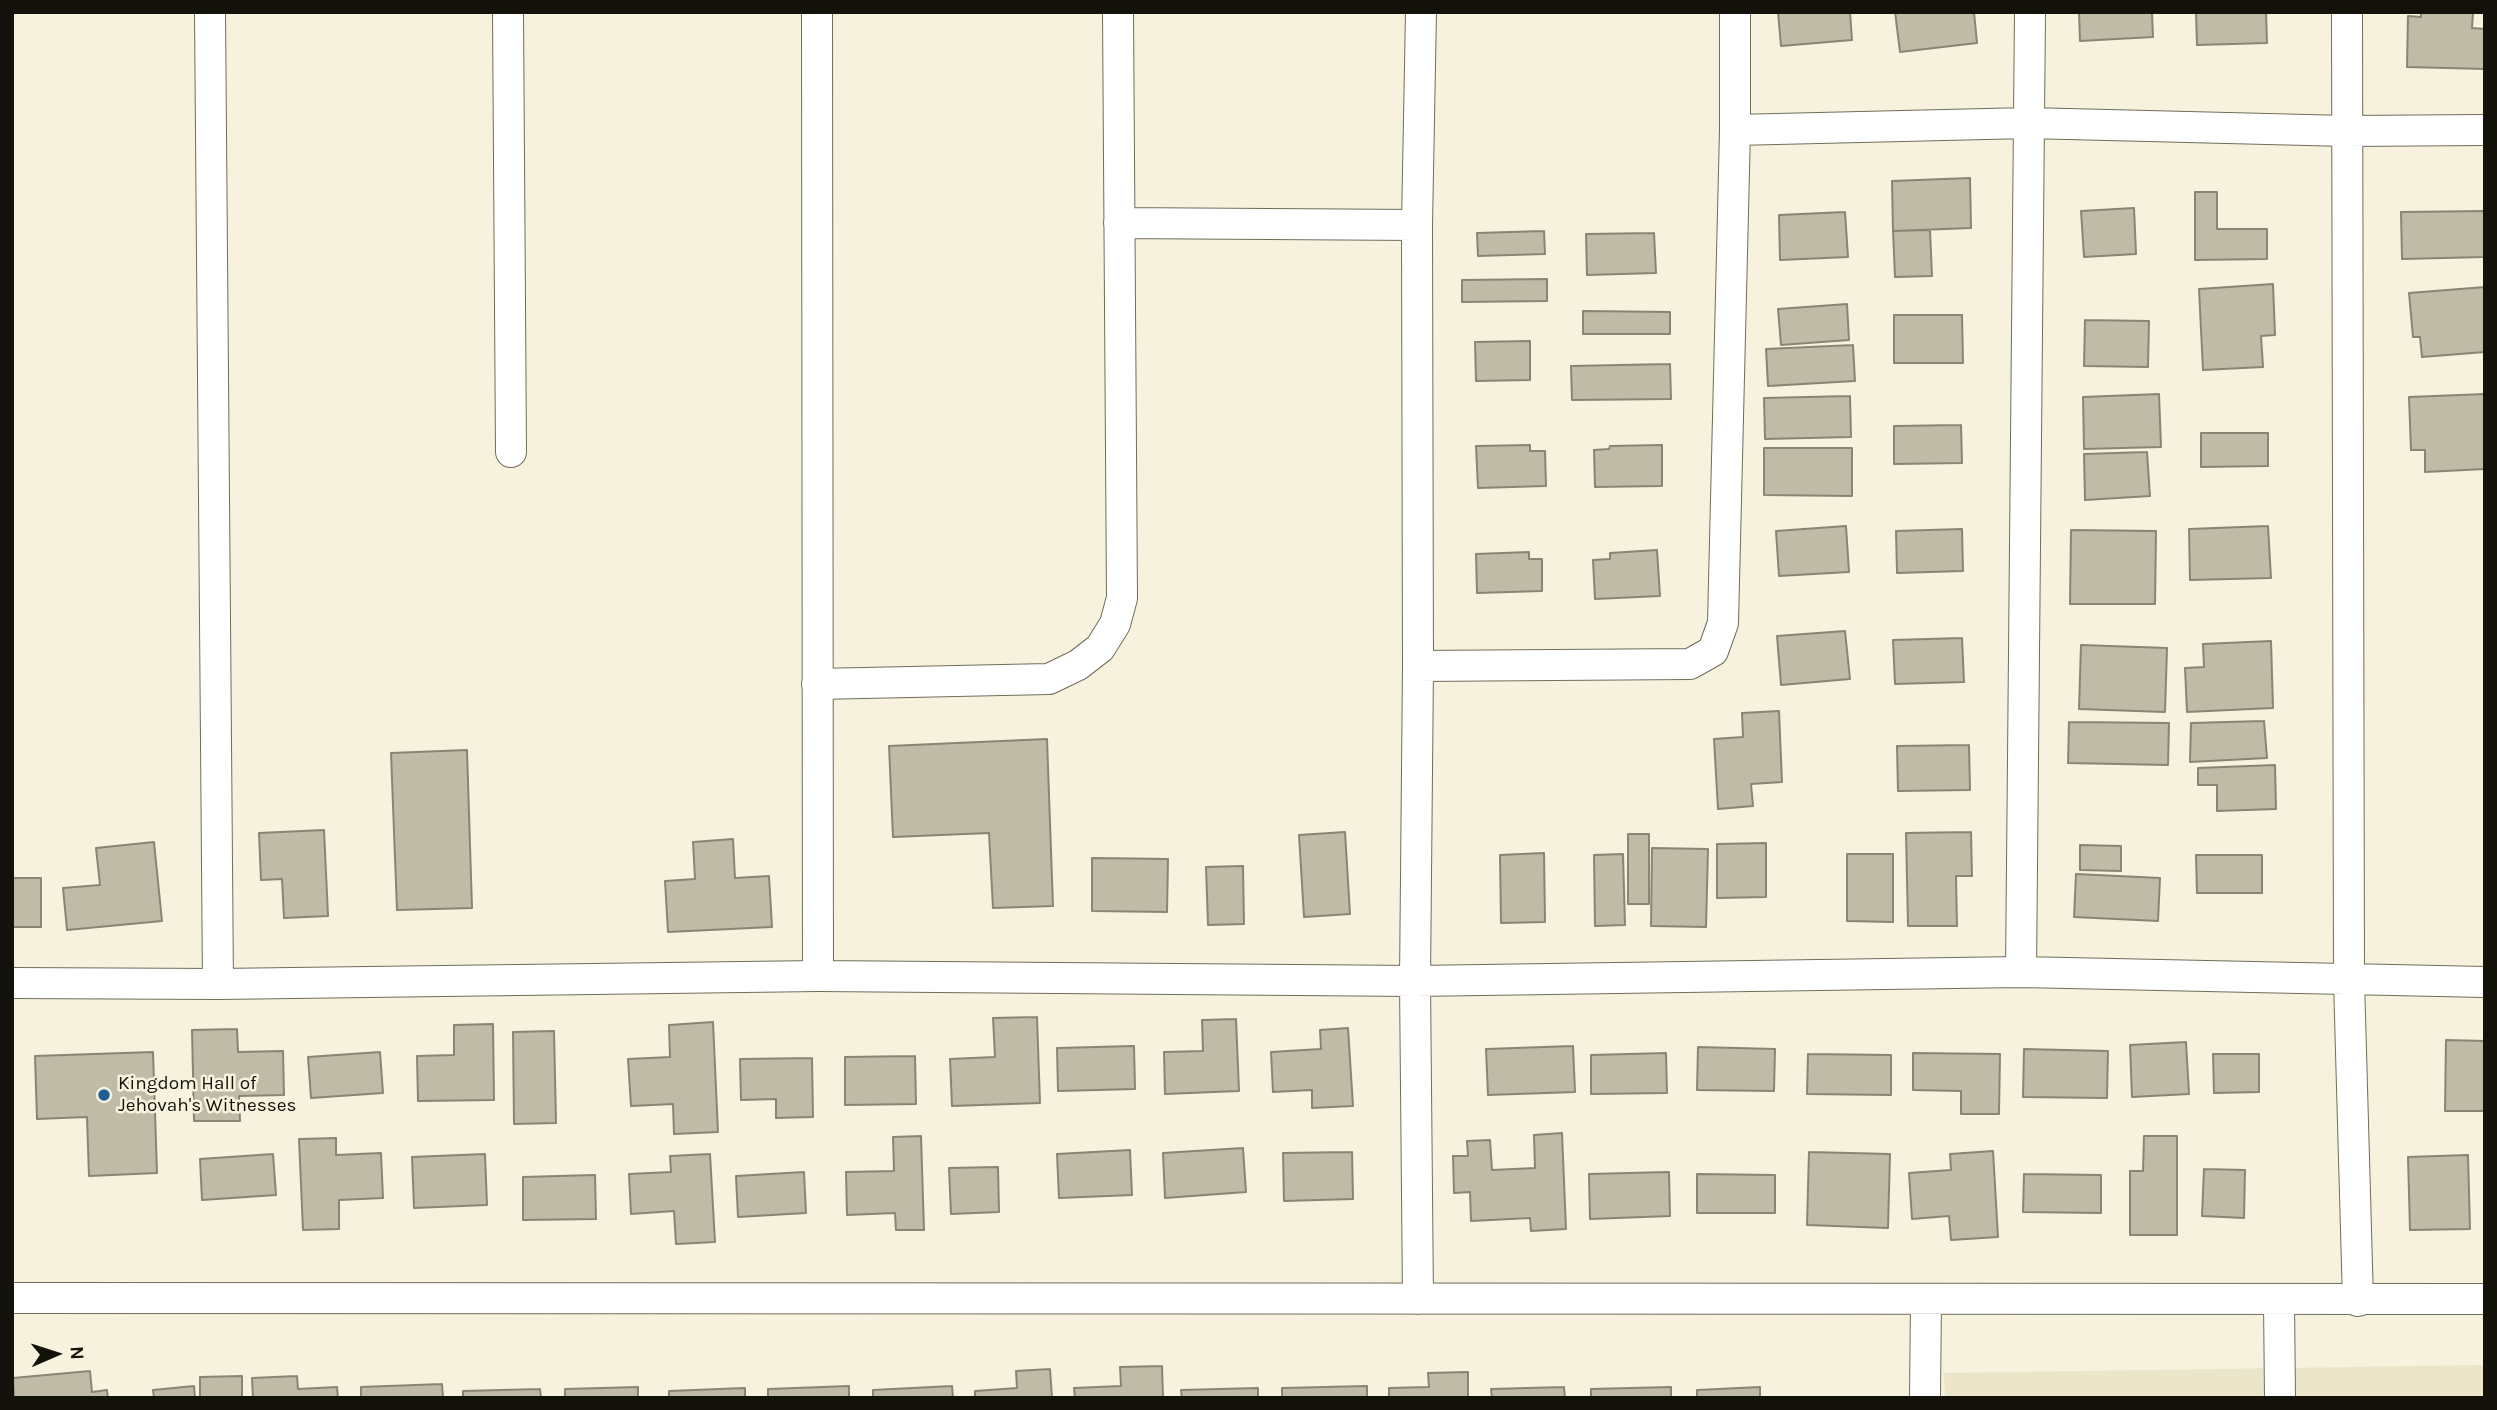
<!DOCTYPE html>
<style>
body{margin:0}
#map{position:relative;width:2497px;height:1410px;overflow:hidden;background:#f6f2dd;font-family:Karla,sans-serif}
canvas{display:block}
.frame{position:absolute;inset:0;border:14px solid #12110a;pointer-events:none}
.north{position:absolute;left:21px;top:1319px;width:70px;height:70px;-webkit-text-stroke:5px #f6f2dd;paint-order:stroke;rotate:87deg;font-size:19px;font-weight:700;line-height:28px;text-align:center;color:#12110a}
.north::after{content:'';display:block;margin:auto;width:24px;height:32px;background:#12110a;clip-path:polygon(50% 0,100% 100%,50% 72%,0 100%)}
</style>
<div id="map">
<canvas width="2497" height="1410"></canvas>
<div class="frame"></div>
<div class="north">N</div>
</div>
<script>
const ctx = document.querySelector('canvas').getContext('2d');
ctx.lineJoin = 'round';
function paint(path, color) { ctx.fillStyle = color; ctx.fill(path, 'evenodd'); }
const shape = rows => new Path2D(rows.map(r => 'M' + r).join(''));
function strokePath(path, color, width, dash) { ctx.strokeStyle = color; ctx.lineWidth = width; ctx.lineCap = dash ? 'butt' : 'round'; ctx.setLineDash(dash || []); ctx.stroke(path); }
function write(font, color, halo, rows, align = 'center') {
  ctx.font = font + ' Karla,sans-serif'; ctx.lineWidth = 5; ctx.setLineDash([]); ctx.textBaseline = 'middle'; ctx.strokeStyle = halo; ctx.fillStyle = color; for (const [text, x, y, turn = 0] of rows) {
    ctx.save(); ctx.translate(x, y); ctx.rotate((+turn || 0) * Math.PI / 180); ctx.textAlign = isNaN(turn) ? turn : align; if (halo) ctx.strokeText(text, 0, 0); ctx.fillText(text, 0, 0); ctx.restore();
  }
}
const built = shape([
 [2485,1365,2485,1398,1945,1398,1944,1373]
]);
const building = shape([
 [1778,12,1850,12,1852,40,1781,46,1778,12],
 [1895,12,1974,12,1977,43,1900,52,1895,12],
 [2079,12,2152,12,2153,37,2080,41,2079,12],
 [2196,12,2266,12,2267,43,2197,45,2196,12],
 [2421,12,2473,12,2472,28,2485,29,2485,69,2407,67,2408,16,2421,17,2421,12],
 [1970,178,1971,228,1893,231,1892,181,1970,178],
 [2195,192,2217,192,2217,229,2267,229,2267,259,2195,260,2195,192],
 [2134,208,2136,254,2084,257,2081,211,2134,208],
 [2485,211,2485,257,2402,259,2401,212,2485,211],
 [1845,212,1848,257,1780,260,1779,215,1845,212],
 [1930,230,1932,276,1895,277,1893,231,1930,230],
 [1544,231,1545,254,1478,256,1477,233,1544,231],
 [1654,233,1656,273,1587,275,1586,234,1654,233],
 [1547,279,1547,301,1462,302,1462,280,1547,279],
 [2273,284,2275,335,2261,336,2263,367,2203,370,2199,289,2273,284],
 [2485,287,2485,352,2422,357,2420,337,2413,337,2409,293,2485,287],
 [1847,304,1849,340,1781,345,1778,309,1847,304],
 [1583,311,1670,312,1670,334,1583,334,1583,311],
 [1894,315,1962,315,1963,363,1894,363,1894,315],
 [2085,320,2149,321,2148,367,2084,366,2085,320],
 [1530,341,1530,380,1476,381,1475,342,1530,341],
 [1853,345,1855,381,1768,386,1766,349,1853,345],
 [1670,364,1671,399,1572,400,1571,366,1670,364],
 [2159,394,2161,447,2084,449,2083,397,2159,394],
 [2485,394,2485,469,2425,472,2425,450,2411,450,2409,397,2485,394],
 [1850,396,1851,437,1765,439,1764,398,1850,396],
 [1961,425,1962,463,1894,464,1894,426,1961,425],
 [2201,433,2268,433,2268,466,2201,467,2201,433],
 [1530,445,1530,451,1545,451,1546,486,1478,488,1476,446,1530,445],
 [1662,445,1662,486,1595,487,1594,450,1609,449,1610,446,1662,445],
 [1764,448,1852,448,1852,496,1764,495,1764,448],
 [2147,452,2150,496,2085,500,2084,454,2147,452],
 [1846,526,1849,572,1779,576,1776,531,1846,526],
 [2268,526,2271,578,2190,580,2189,529,2268,526],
 [1962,529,1963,571,1897,573,1896,531,1962,529],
 [2071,530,2156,531,2155,604,2070,604,2071,530],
 [1657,550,1660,596,1595,599,1593,560,1610,559,1610,553,1657,550],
 [1529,552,1529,559,1542,559,1542,591,1477,593,1476,554,1529,552],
 [1845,631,1850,679,1781,685,1777,636,1845,631],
 [1962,638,1964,682,1895,684,1893,640,1962,638],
 [2271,641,2273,708,2187,712,2185,668,2204,667,2203,644,2271,641],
 [2081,645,2167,648,2165,712,2079,709,2081,645],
 [1779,711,1782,782,1751,784,1753,806,1718,809,1714,739,1743,737,1742,713,1779,711],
 [2264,721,2267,758,2190,762,2191,723,2264,721],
 [2069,722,2169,723,2168,765,2068,763,2069,722],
 [1047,739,1053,906,993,908,989,833,893,837,889,746,1047,739],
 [1969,745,1970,790,1898,791,1897,746,1969,745],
 [467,750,472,908,397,910,391,753,467,750],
 [2275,765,2276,809,2217,811,2217,785,2198,785,2198,768,2275,765],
 [324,830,328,916,284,918,282,879,261,880,259,833,324,830],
 [1345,832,1350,914,1304,917,1299,835,1345,832],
 [1971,832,1972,876,1956,876,1957,926,1908,926,1906,833,1971,832],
 [1628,834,1649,834,1649,904,1628,904,1628,834],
 [733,839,735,878,769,876,772,927,668,932,665,881,695,879,693,842,733,839],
 [154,842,162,921,67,930,63,888,100,885,96,848,154,842],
 [1766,843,1766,897,1717,898,1717,844,1766,843],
 [2080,845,2121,846,2121,871,2080,870,2080,845],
 [1652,848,1708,849,1706,927,1651,926,1652,848],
 [1544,853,1545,922,1501,923,1500,855,1544,853],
 [1623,854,1625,925,1595,926,1594,855,1623,854],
 [1847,854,1893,854,1893,922,1847,921,1847,854],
 [2196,855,2262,855,2262,893,2197,893,2196,855],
 [1092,858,1168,859,1167,912,1092,911,1092,858],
 [1243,866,1244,924,1208,925,1206,867,1243,866],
 [2076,874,2160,878,2158,921,2074,917,2076,874],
 [12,878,41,878,41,927,12,927,12,878],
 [1037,1017,1040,1103,952,1106,950,1059,995,1057,993,1018,1037,1017],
 [1236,1019,1239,1091,1165,1094,1164,1052,1203,1051,1202,1020,1236,1019],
 [713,1022,718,1132,674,1134,673,1104,631,1106,628,1059,670,1057,669,1025,713,1022],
 [493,1024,494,1100,418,1101,417,1056,454,1055,454,1025,493,1024],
 [1348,1028,1353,1106,1312,1108,1312,1090,1273,1092,1271,1052,1321,1049,1320,1030,1348,1028],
 [237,1029,238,1052,283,1051,284,1095,239,1096,240,1121,194,1121,192,1030,237,1029],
 [554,1031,556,1123,514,1124,513,1032,554,1031],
 [2446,1040,2485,1041,2485,1111,2445,1111,2446,1040],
 [2186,1042,2189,1094,2132,1097,2130,1045,2186,1042],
 [1134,1046,1135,1089,1058,1091,1057,1048,1134,1046],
 [1573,1046,1575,1092,1488,1095,1486,1049,1573,1046],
 [1698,1047,1775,1049,1774,1091,1697,1090,1698,1047],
 [2024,1049,2108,1051,2107,1098,2023,1097,2024,1049],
 [153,1052,157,1173,89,1176,87,1117,37,1119,35,1056,153,1052],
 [380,1052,383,1093,311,1098,308,1057,380,1052],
 [1666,1053,1667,1093,1591,1094,1591,1055,1666,1053],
 [1913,1053,2000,1054,1999,1114,1961,1114,1961,1091,1913,1090,1913,1053],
 [1808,1054,1891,1055,1891,1095,1807,1094,1808,1054],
 [2213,1054,2259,1054,2259,1092,2214,1093,2213,1054],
 [915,1056,916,1104,845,1105,845,1057,915,1056],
 [812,1058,813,1117,776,1118,776,1099,741,1100,740,1059,812,1058],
 [1562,1133,1566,1229,1531,1231,1530,1218,1471,1221,1470,1192,1454,1193,1453,1156,1468,1156,1467,1141,1490,1140,1492,1170,1535,1168,1534,1135,1562,1133],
 [921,1136,924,1230,896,1230,895,1213,847,1215,846,1172,894,1171,893,1137,921,1136],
 [2144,1136,2177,1136,2177,1235,2130,1235,2130,1171,2143,1171,2144,1136],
 [336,1138,336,1155,381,1153,383,1198,339,1200,339,1229,303,1230,299,1139,336,1138],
 [1243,1148,1246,1192,1165,1198,1163,1153,1243,1148],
 [1130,1150,1132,1195,1059,1198,1057,1154,1130,1150],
 [1993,1151,1998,1237,1951,1240,1949,1216,1912,1219,1909,1173,1951,1170,1950,1154,1993,1151],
 [1352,1152,1353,1199,1284,1201,1283,1153,1352,1152],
 [1809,1152,1890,1154,1888,1228,1807,1225,1809,1152],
 [273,1154,276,1195,202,1200,200,1159,273,1154],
 [485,1154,487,1205,414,1208,412,1157,485,1154],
 [710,1154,715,1242,676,1244,674,1211,631,1214,629,1174,671,1172,670,1156,710,1154],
 [2468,1155,2470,1229,2410,1230,2408,1157,2468,1155],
 [998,1167,999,1212,951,1214,949,1168,998,1167],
 [2204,1169,2245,1170,2244,1218,2202,1216,2204,1169],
 [804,1172,806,1213,738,1217,736,1176,804,1172],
 [1669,1172,1670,1216,1590,1219,1589,1174,1669,1172],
 [1697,1174,1775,1175,1775,1213,1697,1213,1697,1174],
 [2024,1174,2101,1175,2101,1213,2023,1212,2024,1174],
 [595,1175,596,1219,523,1220,523,1177,595,1175],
 [1162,1366,1163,1398,1075,1398,1074,1388,1121,1386,1120,1367,1162,1366],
 [1050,1369,1052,1398,975,1398,975,1391,1017,1388,1016,1371,1050,1369],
 [90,1371,92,1392,107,1390,108,1398,14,1398,13,1378,90,1371],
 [1468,1372,1468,1398,1389,1398,1389,1388,1429,1387,1428,1373,1468,1372],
 [242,1376,242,1398,200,1398,200,1377,242,1376],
 [297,1376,298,1389,337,1387,338,1398,253,1398,252,1378,297,1376],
 [442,1384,443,1398,361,1398,361,1387,442,1384],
 [194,1386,195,1398,154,1398,153,1390,194,1386],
 [849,1386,849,1398,768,1398,768,1389,849,1386],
 [952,1386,953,1398,873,1398,873,1390,952,1386],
 [1367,1386,1367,1398,1282,1398,1282,1388,1367,1386],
 [638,1387,638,1398,565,1398,565,1389,638,1387],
 [1564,1387,1565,1398,1492,1398,1491,1389,1564,1387],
 [1671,1387,1671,1398,1591,1398,1591,1389,1671,1387],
 [1760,1387,1760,1398,1697,1398,1697,1390,1760,1387],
 [745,1388,745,1398,669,1398,669,1391,745,1388],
 [1258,1388,1258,1398,1182,1398,1181,1390,1258,1388],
 [540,1389,541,1398,463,1398,463,1391,540,1389]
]);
const minor = shape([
 [210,12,218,984,818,976,1415,981,2021,972,2485,982],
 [508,12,511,452],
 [817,12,818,976],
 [2347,12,2349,980,2358,1301],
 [1735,130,2028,123,2347,131,2485,130],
 [1119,223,1417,225],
 [1418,666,1690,664,1713,651,1723,623,1735,130,1735,12],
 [817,684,1049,679,1078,665,1100,648,1115,624,1122,598,1118,12],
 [2021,972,2030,12],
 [12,983,218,984],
 [12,1298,2485,1299],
 [1418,1299,1415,981,1418,666,1417,225,1421,12],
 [2279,1301,2280,1398],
 [1925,1398,1926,1300]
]);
const markers = [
 [104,1095,7,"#205f95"]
];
const poiNames = [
 ["Kingdom Hall of",118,1084],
 ["Jehovah's Witnesses",118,1106]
];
paint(built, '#ebe5c9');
paint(building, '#bfbba7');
strokePath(building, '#888572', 2);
strokePath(minor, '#706d5b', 32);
strokePath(minor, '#fff', 30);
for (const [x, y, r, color] of markers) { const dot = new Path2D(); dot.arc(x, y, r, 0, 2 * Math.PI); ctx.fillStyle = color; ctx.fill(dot); strokePath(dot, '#f6f2dd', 2.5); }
write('19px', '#12110a', '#f6f2dd', poiNames, 'left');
</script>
